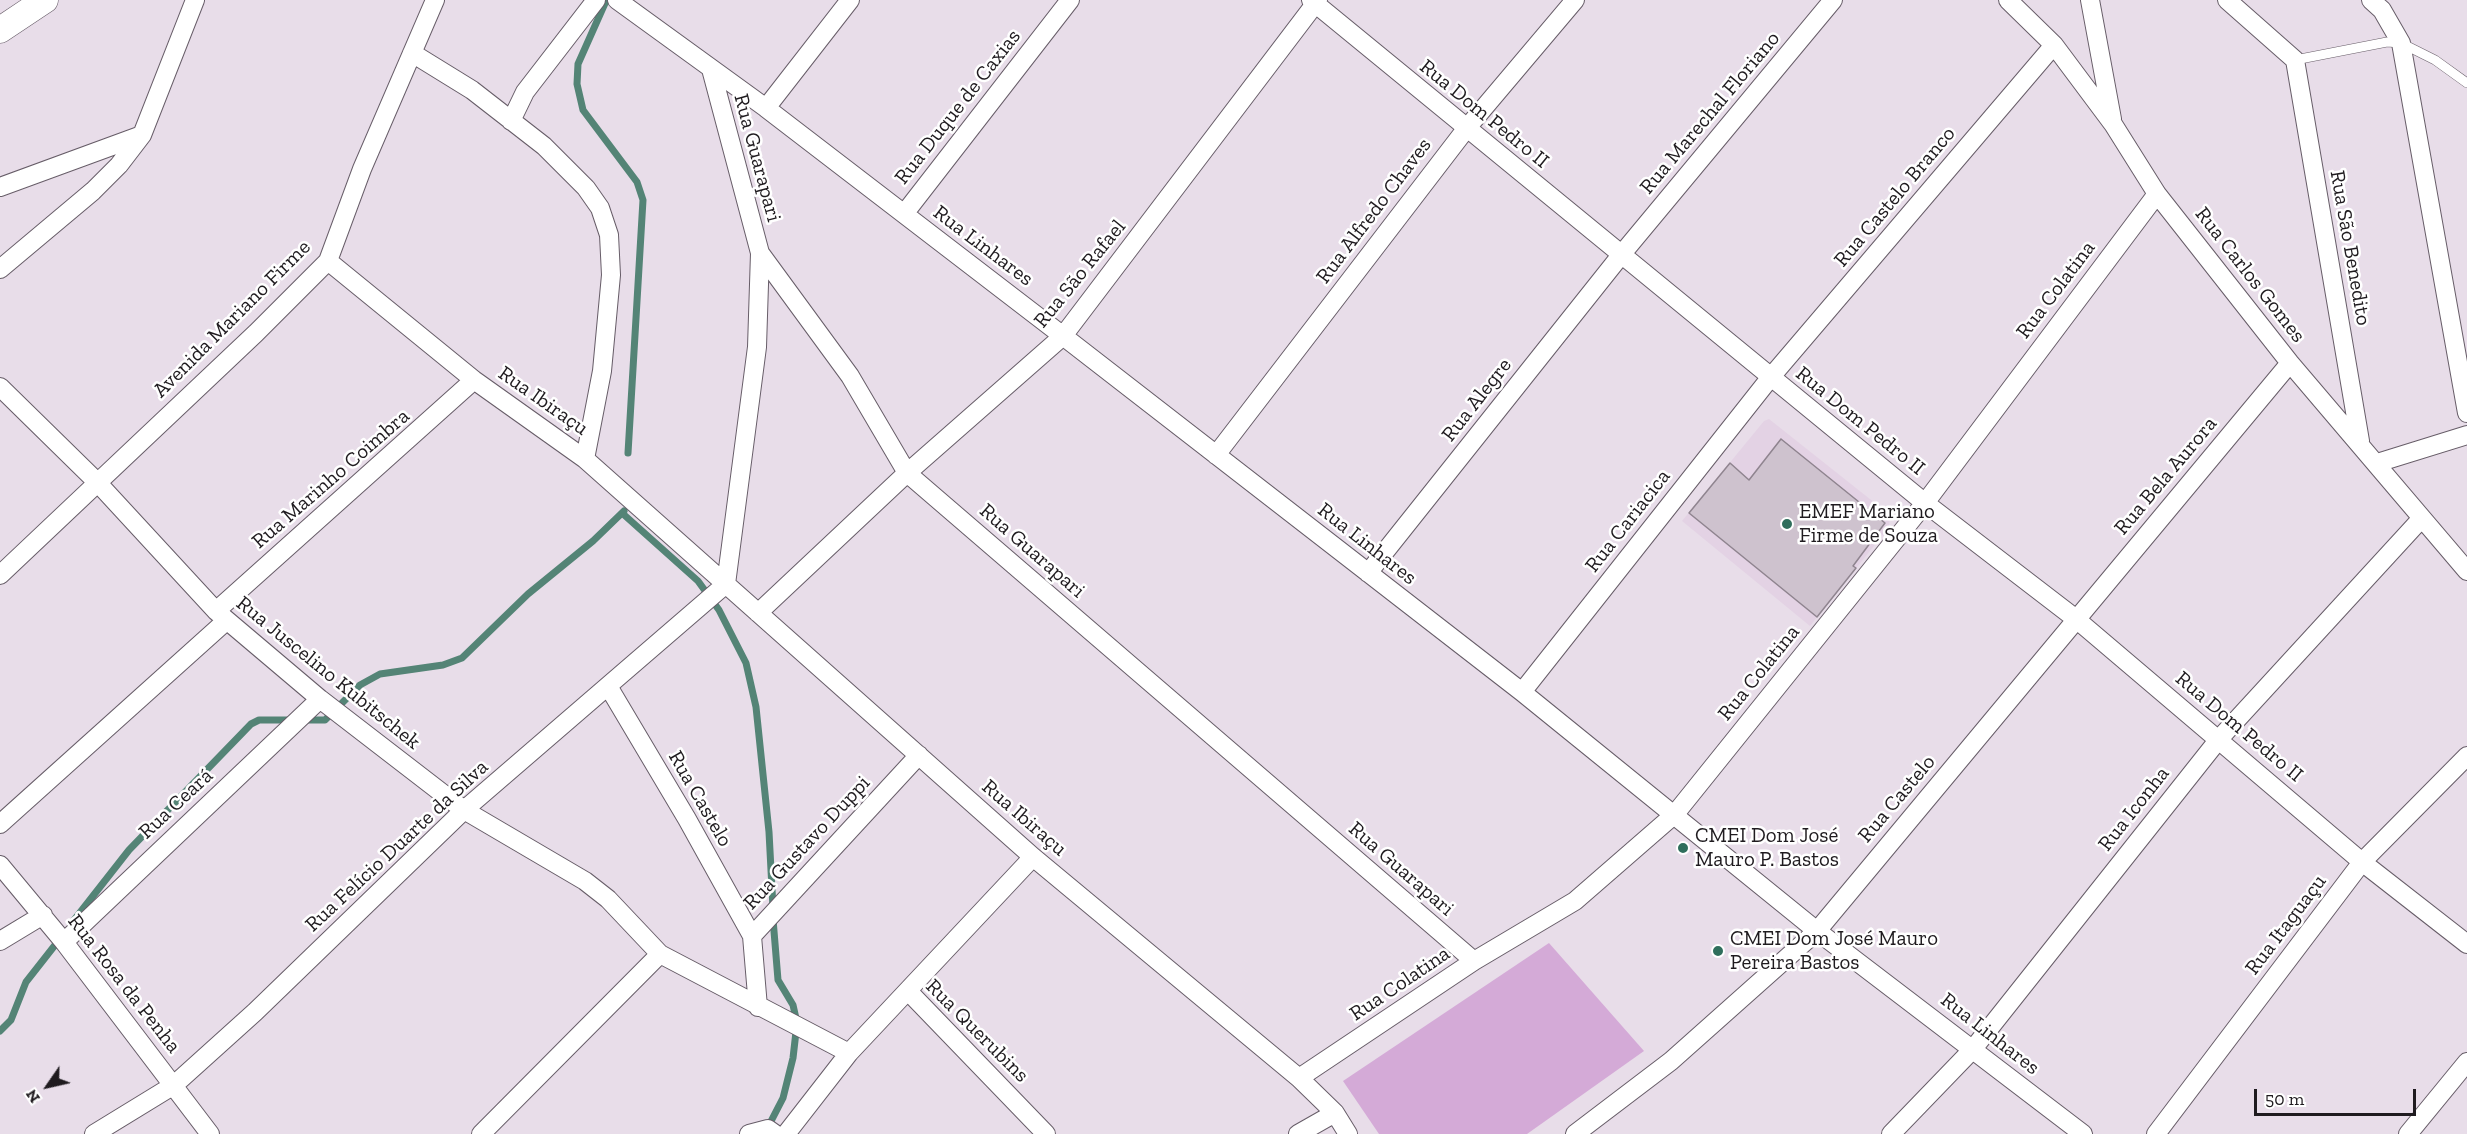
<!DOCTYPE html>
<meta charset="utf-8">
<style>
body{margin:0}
#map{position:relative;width:2467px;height:1134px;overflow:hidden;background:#e8dde9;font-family:"Zilla Slab",serif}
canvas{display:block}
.north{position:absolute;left:18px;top:1056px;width:60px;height:60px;-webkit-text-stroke:4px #fff;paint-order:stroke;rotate:236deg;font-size:16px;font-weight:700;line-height:24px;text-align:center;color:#1f1b1f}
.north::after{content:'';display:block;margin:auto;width:21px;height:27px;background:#1f1b1f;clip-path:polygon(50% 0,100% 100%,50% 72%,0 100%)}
.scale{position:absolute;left:2254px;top:1089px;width:162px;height:27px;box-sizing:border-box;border:3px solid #1f1b1f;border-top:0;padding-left:8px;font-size:18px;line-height:21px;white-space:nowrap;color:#1f1b1f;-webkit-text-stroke:4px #fff;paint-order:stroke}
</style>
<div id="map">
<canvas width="2467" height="1134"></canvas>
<div class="north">N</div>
<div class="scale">50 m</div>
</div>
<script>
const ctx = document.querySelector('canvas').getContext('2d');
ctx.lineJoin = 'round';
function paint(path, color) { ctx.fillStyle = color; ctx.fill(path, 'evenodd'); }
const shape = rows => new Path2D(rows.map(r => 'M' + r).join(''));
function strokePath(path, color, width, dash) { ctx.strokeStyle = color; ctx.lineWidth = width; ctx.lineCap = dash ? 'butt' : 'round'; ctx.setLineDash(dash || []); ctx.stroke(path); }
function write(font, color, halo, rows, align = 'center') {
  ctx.font = font + ' "Zilla Slab",serif'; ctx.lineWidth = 5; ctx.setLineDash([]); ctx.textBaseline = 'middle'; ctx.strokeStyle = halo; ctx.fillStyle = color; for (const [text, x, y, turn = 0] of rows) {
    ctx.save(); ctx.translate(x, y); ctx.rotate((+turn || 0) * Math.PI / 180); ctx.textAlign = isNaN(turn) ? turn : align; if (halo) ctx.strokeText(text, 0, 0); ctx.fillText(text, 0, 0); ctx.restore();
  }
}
const built = shape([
 [1769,419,1890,515,1889,527,1810,626,1682,521,1764,421]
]);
const green = shape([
 [1549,943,1644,1051,1527,1134,1379,1134,1343,1081]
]);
const stream = shape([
 [606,1,578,64,577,84,583,110,637,182,643,200,628,453],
 [622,513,698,581,719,610,746,663,756,707,769,832,773,908],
 [71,924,129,850,251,724,259,720,325,720,360,685,380,674,443,665,462,658,528,594,593,541,624,511],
 [0,1031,11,1020,26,982,59,940],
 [767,1129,783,1098,793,1058,797,1023,793,1005,778,980,773,919]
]);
const building = shape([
 [1781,439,1885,523,1853,566,1856,568,1817,617,1689,513,1730,463,1749,480,1781,439]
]);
const lane = shape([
 [2295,60,2387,42,2401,43,2435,60,2467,83]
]);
const street = shape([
 [617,0,766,108,1063,336,1522,692,1817,931,2083,1134],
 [1311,0,1925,503,2076,619,2362,862,2467,944],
 [2008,0,2054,45,2113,124,2157,194,2290,363,2467,571],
 [2090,0,2112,119],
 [2227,0,2295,60,2360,441],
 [2371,0,2382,10,2401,43,2467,413],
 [412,53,472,90,544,146,586,188,600,208,609,235,611,275,602,371,585,459],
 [711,69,760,253,850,376,907,473,1474,961],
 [766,108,850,0],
 [511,121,525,92,596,0],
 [0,187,142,135],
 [904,214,1070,0],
 [328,261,474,380,585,459,1033,857,1299,1078,1335,1113,1348,1134],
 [0,269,93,191,119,165,142,135,195,0],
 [0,387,97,482,216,611,320,699,464,810,585,881,608,899,660,954,849,1053],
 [1216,455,1466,129,1575,0],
 [2377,463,2467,435],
 [1368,573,1621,255,1833,0],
 [0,575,256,333,328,261,362,169,435,0],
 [216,611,474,380],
 [758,613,907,473,1063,336,1318,0],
 [608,686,687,819,752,936],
 [1522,692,1770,378,2054,45],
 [0,824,226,621],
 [0,865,64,942,210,1134],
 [0,941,43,915],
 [64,942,320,699],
 [908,991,1046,1134],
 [758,1007,752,936,919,755],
 [1299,1078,1474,961,1575,901,1675,814,1925,503,2157,194],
 [94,1134,174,1085,255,1012,464,810,726,584,757,347,760,253],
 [481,1134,660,954],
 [749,1134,768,1129,775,1134],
 [786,1134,849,1053,1033,857],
 [1298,1134,1335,1113],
 [1575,1134,1671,1061,1817,931,2290,363],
 [1891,1134,1973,1049,2219,739,2421,519],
 [2156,1134,2362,862,2467,756],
 [2408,1134,2467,1062]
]);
const secondary = shape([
 [0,30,45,0]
]);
const markers = [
 [1787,524,6,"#2f6e5c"],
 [1683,848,6,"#2f6e5c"],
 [1718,951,6,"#2f6e5c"]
];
const streetNames = [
 ["Rua Duque de Caxias",958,107,-52],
 ["Rua Marechal Floriano",1710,113,-50],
 ["Rua Dom Pedro II",1484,114,39],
 ["Rua Guarapari",757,158,75],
 ["Rua Castelo Branco",1895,197,-50],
 ["Rua Alfredo Chaves",1374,211,-53],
 ["Rua Linhares",983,246,37],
 ["Rua São Benedito",2350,248,80],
 ["Rua São Rafael",1080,274,-51],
 ["Rua Carlos Gomes",2250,275,52],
 ["Rua Colatina",2056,290,-53],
 ["Avenida Mariano Firme",232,319,-45],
 ["Rua Alegre",1477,400,-52],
 ["Rua Ibiraçu",543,401,35],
 ["Rua Dom Pedro II",1860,421,39],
 ["Rua Bela Aurora",2166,476,-50],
 ["Rua Marinho Coimbra",331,479,-41],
 ["Rua Cariacica",1628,521,-52],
 ["Rua Linhares",1367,544,38],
 ["Rua Guarapari",1032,551,41],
 ["Rua Juscelino Kubitschek",328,673,39],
 ["Rua Colatina",1759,673,-51],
 ["Rua Dom Pedro II",2239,727,40],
 ["Rua Castelo",700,799,60],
 ["Rua Castelo",1897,799,-50],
 ["Rua Ceará",176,804,-43],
 ["Rua Iconha",2134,809,-52],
 ["Rua Ibiraçu",1024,818,41],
 ["Rua Gustavo Duppi",807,843,-47],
 ["Rua Felício Duarte da Silva",397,846,-43],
 ["Rua Guarapari",1401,869,41],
 ["Rua Itaguaçu",2286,925,-53],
 ["Rua Rosa da Penha",124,984,52],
 ["Rua Colatina",1400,984,-34],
 ["Rua Querubins",977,1031,45],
 ["Rua Linhares",1990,1034,38]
];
const poiNames = [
 ["EMEF Mariano",1799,512],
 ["Firme de Souza",1799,536],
 ["CMEI Dom José",1695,836],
 ["Mauro P. Bastos",1695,860],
 ["CMEI Dom José Mauro",1730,939],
 ["Pereira Bastos",1730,963]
];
paint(built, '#e3d2e4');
paint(green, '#d4aad7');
strokePath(stream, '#548476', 7);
paint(building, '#cec2ce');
strokePath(building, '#8f848f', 1.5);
strokePath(lane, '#675d68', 10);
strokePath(street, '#675d68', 20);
strokePath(secondary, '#675d68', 27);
strokePath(lane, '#fff', 9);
strokePath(street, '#fff', 18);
strokePath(secondary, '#fff', 26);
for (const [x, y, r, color] of markers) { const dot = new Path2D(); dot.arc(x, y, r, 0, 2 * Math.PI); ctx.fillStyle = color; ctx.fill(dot); strokePath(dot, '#fff', 2); }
write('21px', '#1f1b1f', '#fff', streetNames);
write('21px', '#1f1b1f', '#fff', poiNames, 'left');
</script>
